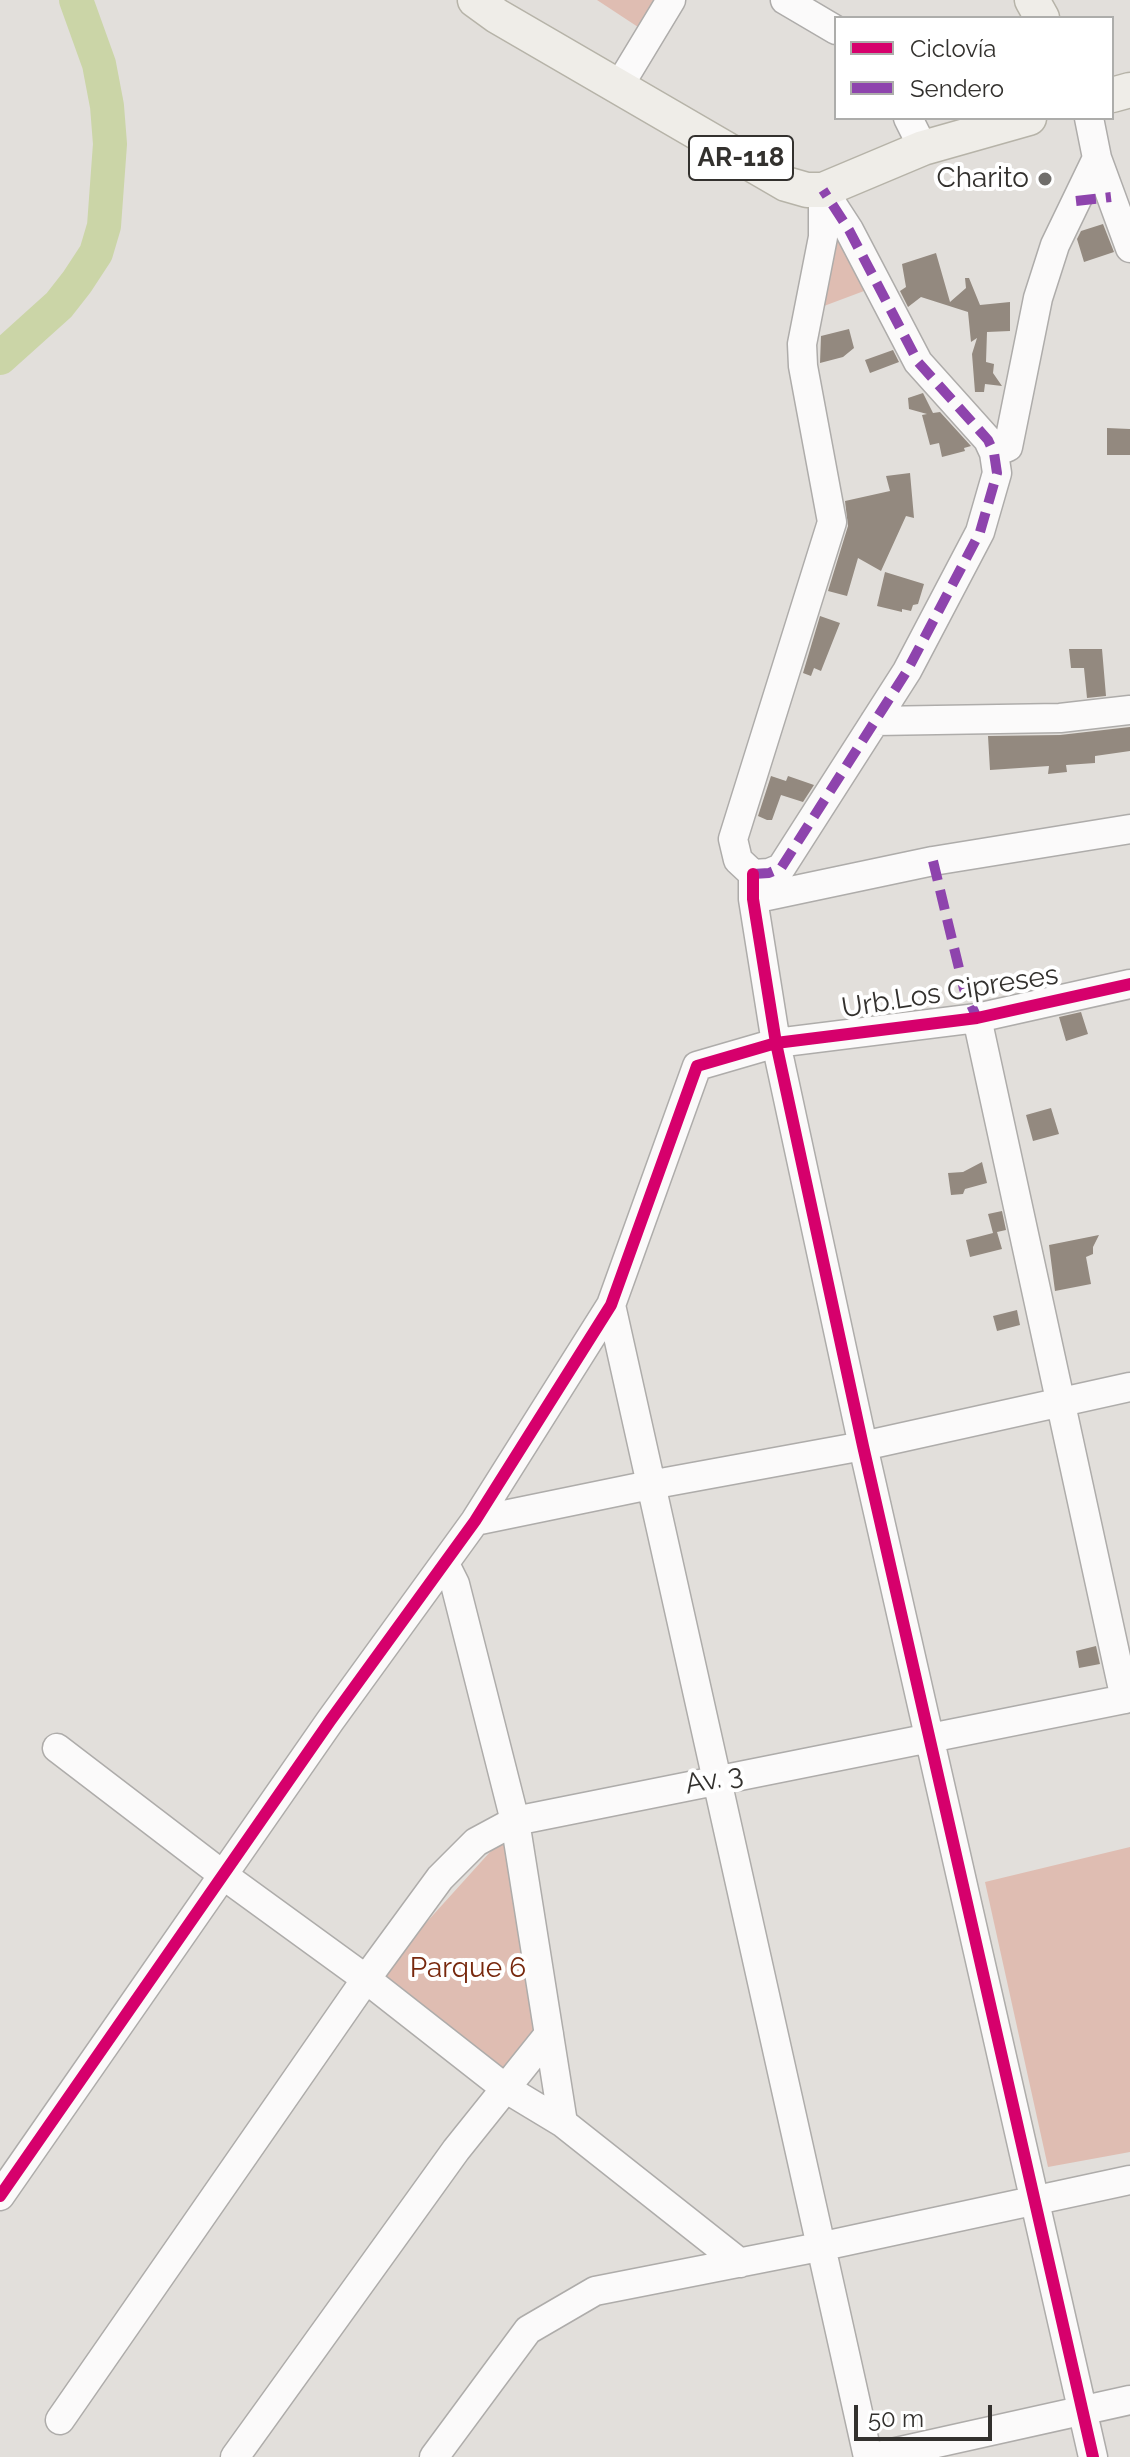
<!DOCTYPE html>
<meta charset="utf-8">
<style>
body{margin:0}
#map{position:relative;width:1130px;height:2457px;overflow:hidden;background:#e2dfdb;font-family:Raleway,sans-serif}
canvas{display:block}
.legend{position:absolute;left:834px;top:16px;width:280px;height:104px;box-sizing:border-box;background:#fff;border:2px solid #adadab;margin:0;padding:10px 14px;list-style:none;font-size:24px;color:#33312e}
.legend li{display:flex;align-items:center;gap:16px;height:40px}
.legend b{width:40px;border:2px solid #adadab}
.scale{position:absolute;left:854px;top:2405px;width:138px;height:36px;box-sizing:border-box;border:4px solid #33312e;border-top:0;padding-left:10px;font-size:24px;line-height:28px;white-space:nowrap;color:#33312e;-webkit-text-stroke:6px #fff;paint-order:stroke}
</style>
<div id="map">
<canvas width="1130" height="2457"></canvas>
<ul class="legend">
<li><b style="height:10px;background:#d6006c"></b>Ciclovía</li>
<li><b style="height:10px;background:#8e44ad"></b>Sendero</li>
</ul>
<div class="scale">50 m</div>
</div>
<script>
const ctx = document.querySelector('canvas').getContext('2d');
ctx.lineJoin = 'round';
function paint(path, color) { ctx.fillStyle = color; ctx.fill(path, 'evenodd'); }
const shape = rows => new Path2D(rows.map(r => 'M' + r).join(''));
function strokePath(path, color, width, dash) { ctx.strokeStyle = color; ctx.lineWidth = width; ctx.lineCap = dash ? 'butt' : 'round'; ctx.setLineDash(dash || []); ctx.stroke(path); }
function write(font, color, halo, rows, align = 'center') {
  ctx.font = font + ' Raleway,sans-serif'; ctx.lineWidth = 8; ctx.setLineDash([]); ctx.textBaseline = 'middle'; ctx.strokeStyle = halo; ctx.fillStyle = color; for (const [text, x, y, turn = 0] of rows) {
    ctx.save(); ctx.translate(x, y); ctx.rotate((+turn || 0) * Math.PI / 180); ctx.textAlign = isNaN(turn) ? turn : align; if (halo) ctx.strokeText(text, 0, 0); ctx.fillText(text, 0, 0); ctx.restore();
  }
}
const green = shape([
 [597,0,656,0,638,27],
 [834,236,872,288,816,309],
 [509,1831,539,2028,505,2088,377,1977],
 [1130,1847,1130,2152,1048,2167,985,1882]
]);
const river = shape([
 [0,358,59,305,77,282,96,253,104,226,110,144,107,106,99,64,76,0]
]);
const building = shape([
 [1103,224,1114,252,1084,262,1077,239,1081,231],
 [936,253,950,302,966,288,965,278,969,278,980,305,1010,302,1010,331,987,332,986,362,994,364,993,373,1002,386,985,384,984,392,975,392,972,354,977,338,971,342,968,312,921,297,908,307,900,291,906,287,902,264],
 [849,329,854,348,843,357,820,363,821,336],
 [893,350,899,362,870,373,865,360],
 [923,393,933,413,940,412,971,446,964,448,965,451,942,457,939,443,930,445,922,415,927,414,909,409,908,398],
 [1107,428,1130,429,1130,455,1107,455],
 [910,473,914,518,906,516,881,571,858,558,847,596,828,591,848,526,845,501,890,491,886,476],
 [885,572,924,584,918,604,913,605,911,611,902,609,902,612,877,606],
 [820,616,840,623,821,671,814,668,811,676,803,673],
 [1069,649,1102,649,1106,696,1087,698,1084,668,1071,668],
 [1130,727,1130,751,1095,756,1095,763,1066,765,1067,772,1048,774,1049,766,990,770,988,736,1060,735],
 [771,776,786,781,788,776,814,785,803,802,781,795,772,820,767,820,758,816],
 [1081,1012,1088,1034,1066,1041,1059,1017],
 [1051,1108,1059,1134,1033,1141,1026,1115],
 [982,1162,987,1183,965,1189,963,1194,951,1195,948,1173,963,1172],
 [1002,1211,1006,1230,997,1232,1002,1249,970,1257,966,1240,993,1233,988,1214],
 [1099,1235,1093,1247,1093,1254,1086,1257,1091,1284,1055,1291,1049,1245],
 [1017,1310,1020,1325,997,1331,993,1316],
 [1096,1646,1100,1664,1079,1668,1076,1651]
]);
const minor = shape([
 [785,0,836,30],
 [619,86,671,0],
 [908,118,923,148],
 [1089,118,1097,158,1130,248],
 [823,190,849,230,918,362,988,440,994,453,997,473,980,532,907,671,781,868,769,873,753,874,738,860,733,839,832,522,803,366,802,344,823,237,823,190],
 [994,453,1008,447,1038,298,1055,245,1097,158],
 [875,721,1060,718,1130,710],
 [753,874,753,899,776,1043,863,1446,1093,2457],
 [753,899,933,861,1130,829],
 [977,1018,1125,1699],
 [611,1305,868,2457],
 [475,1521,650,1485,863,1446,1130,1387],
 [445,1564,455,1584,515,1821,563,2123],
 [57,1748,223,1875,366,1979,505,2088,563,2123,740,2263],
 [0,2196,330,1721,475,1521,611,1305,697,1066,776,1043,977,1018,1130,984],
 [60,2420,366,1979,440,1878,476,1842,515,1821,1130,1698],
 [235,2457,456,2150,549,2034],
 [434,2457,528,2330,595,2291,819,2247,1130,2180],
 [874,2457,1130,2400]
]);
const major = shape([
 [475,0,497,16,786,184,807,190,823,190,923,148,1029,118],
 [1032,0,1042,18],
 [1112,95,1130,90]
]);
const quiet = shape([
 [1076,201,1111,197],
 [933,861,964,989,977,1018],
 [753,874,769,873,781,868,907,671,980,532,997,473,994,453,988,440,918,362,849,230,823,190]
]);
const cycleway = shape([
 [753,874,753,899,776,1043,863,1446,1093,2457],
 [0,2196,330,1721,475,1521,611,1305,697,1066,776,1043,977,1018,1130,984]
]);
const markers = [
 [1045,179,8,"#706e6b"]
];
const shields = [
 [741,158,104]
];
const shieldNames = [
 ["AR-118",741,158]
];
const poiNames = [
 ["Charito",1029,179]
];
const streetNames = [
 ["Urb.Los Cipreses",950,992,-9],
 ["Av. 3",714,1780,-11]
];
const parkNames = [
 ["Parque 6",468,1969]
];
paint(green, '#dfbdb2');
strokePath(river, '#cbd5a7', 34);
paint(building, '#93897f');
strokePath(minor, '#aeacaa', 31);
strokePath(major, '#b6b3a8', 37);
strokePath(minor, '#fbfafa', 28);
strokePath(major, '#efede8', 34);
strokePath(quiet, '#8e44ad', 10, [20, 10]);
strokePath(cycleway, '#d6006c', 12);
for (const [x, y, r, color] of markers) { const dot = new Path2D(); dot.arc(x, y, r, 0, 2 * Math.PI); ctx.fillStyle = color; ctx.fill(dot); strokePath(dot, '#fff', 3); }
for (const [x, y, w] of shields) { const box = new Path2D(); box.roundRect(x - w / 2, y - 22, w, 44, 6); ctx.fillStyle = '#fff'; ctx.fill(box); strokePath(box, '#33312e', 2); }
write('bold 26px', '#33312e', null, shieldNames);
write('28px', '#33312e', '#fff', poiNames, 'right');
write('28px', '#33312e', '#fff', streetNames);
write('28px', '#78290e', '#fff', parkNames);
</script>
